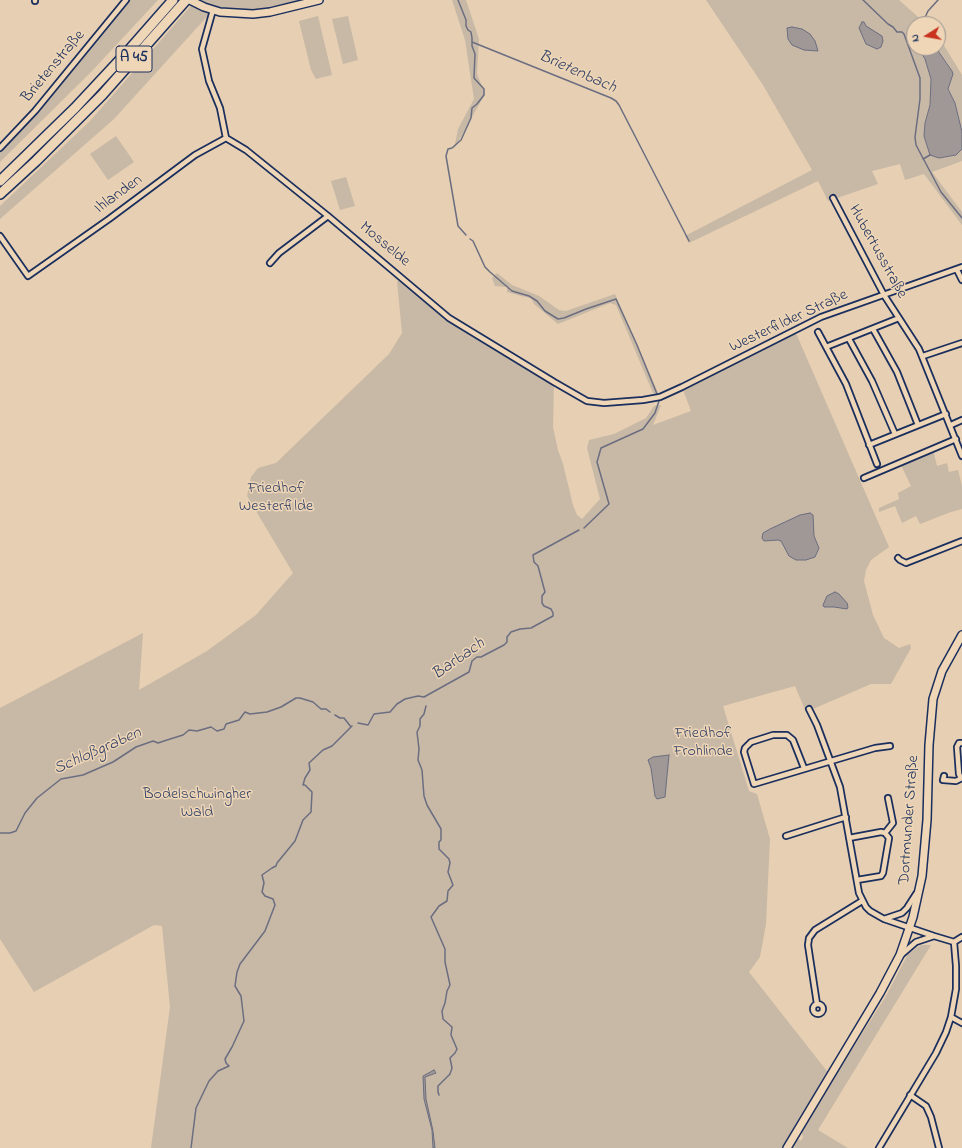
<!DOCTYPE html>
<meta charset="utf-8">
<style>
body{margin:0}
#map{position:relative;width:962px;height:1148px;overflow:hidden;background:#e6cfb2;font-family:"Indie Flower",sans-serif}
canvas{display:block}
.north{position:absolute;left:906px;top:16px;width:40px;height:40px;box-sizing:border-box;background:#eed6b6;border:1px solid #9a9393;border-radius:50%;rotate:259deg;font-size:11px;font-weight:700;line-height:16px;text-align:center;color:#1b2f5e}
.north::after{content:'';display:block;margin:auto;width:14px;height:18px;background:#c8321e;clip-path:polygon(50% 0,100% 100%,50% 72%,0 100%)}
</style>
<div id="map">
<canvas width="962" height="1148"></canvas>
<div class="north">N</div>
</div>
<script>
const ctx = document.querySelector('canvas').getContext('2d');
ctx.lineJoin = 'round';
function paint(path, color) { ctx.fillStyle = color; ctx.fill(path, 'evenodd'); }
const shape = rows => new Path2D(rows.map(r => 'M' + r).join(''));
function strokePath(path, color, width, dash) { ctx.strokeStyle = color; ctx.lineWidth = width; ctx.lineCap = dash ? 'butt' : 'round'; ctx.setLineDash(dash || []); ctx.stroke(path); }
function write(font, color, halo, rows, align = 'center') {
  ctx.font = font + ' "Indie Flower",sans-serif'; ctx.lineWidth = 3; ctx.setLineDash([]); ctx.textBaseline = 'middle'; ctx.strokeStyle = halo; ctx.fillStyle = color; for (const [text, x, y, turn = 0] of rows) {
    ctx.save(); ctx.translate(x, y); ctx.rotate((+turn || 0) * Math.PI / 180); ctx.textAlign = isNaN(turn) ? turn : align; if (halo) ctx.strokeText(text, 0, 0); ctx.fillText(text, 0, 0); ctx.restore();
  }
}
const green = shape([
 [129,0,158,0,92,71,0,162,0,150,39,110],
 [196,0,319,0,270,12,213,10,114,119,0,219,0,206,90,121],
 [452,0,466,0,479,39,477,74,485,94,454,149,458,129,474,99,465,40],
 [706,0,899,0,926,24,914,24,914,48,922,48,922,54,925,59,931,79,930,105,925,123,924,136,930,155,939,158,956,155,962,149,962,161,932,172,962,212,962,225,924,174,905,180,900,164,872,171,878,184,828,201,818,181,689,243,685,236,812,170,763,85],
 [318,16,332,75,316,79,311,70,299,21],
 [348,16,358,60,343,64,332,19],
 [938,39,945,47,962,75,962,132,951,94,948,89,953,74,950,67,936,48,938,48],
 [116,136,134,162,108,180,90,154],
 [346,177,355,206,340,210,331,181],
 [497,273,512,285,539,296,559,310,566,311,615,294,660,397,653,393,616,305,610,303,558,324,534,304,531,298,521,296,507,292,507,287,495,286,492,278],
 [400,280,435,310,488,344,554,382,553,427,558,450,563,464,573,505,577,515,582,519,600,499,587,448,589,440,614,434,646,418,654,406,661,405,653,425,691,411,682,387,795,331,889,547,871,560,866,570,864,581,873,615,884,638,899,648,910,644,911,648,891,684,871,684,806,712,795,686,723,706,749,791,757,794,770,839,766,924,760,957,749,972,830,1075,795,1133,800,1141,803,1138,801,1130,886,996,908,954,921,945,931,945,818,1130,848,1148,151,1148,170,1007,162,926,154,925,34,992,0,939,0,708,143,633,139,690,207,651,256,615,293,573,247,496,251,477,258,468,276,463,389,354,402,333,397,281],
 [933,449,937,466,947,463,949,472,958,470,962,486,962,509,951,512,920,524,916,516,902,523,895,506,879,512,879,508,899,499,898,493,911,486,900,463]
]);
const water = shape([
 [862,22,864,22,866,26,882,36,883,41,881,47,877,49,866,44,859,28,862,22],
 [792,27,802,29,810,34,815,41,818,51,804,50,792,45,788,39,787,28,792,27],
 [922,48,936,48,952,71,953,74,948,89,955,103,962,132,962,149,956,155,939,158,930,155,924,136,925,123,930,105,931,79,925,59,922,54,922,48],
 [810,513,813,515,814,536,819,548,815,557,806,560,796,560,789,556,781,541,778,540,764,541,762,538,763,533,770,529,800,515,810,513],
 [835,592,839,594,847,603,848,607,847,609,834,607,824,607,823,605,827,596,835,592],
 [669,755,665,797,657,799,655,796,651,768,648,760,653,757,669,755],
 [434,1070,436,1073,425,1077,426,1099,433,1131,435,1148,433,1148,432,1130,424,1099,423,1076,434,1070]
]);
const stream = shape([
 [458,0,466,20,466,26,468,30,471,32,472,38,472,46,475,54,474,78,484,89,484,95,477,104,472,108,471,118,461,140,452,148,448,149,446,156,458,226,466,235],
 [863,0,888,24,893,27,897,32,902,32,904,34,920,78,920,99,915,137,916,145,941,192,962,218],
 [922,24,928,11,938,0],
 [472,42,611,98,616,101,619,105,689,241],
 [907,42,914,35],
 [923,159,930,155],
 [470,239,473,241,485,267,490,272,512,291,529,296,537,301,545,311,558,319,564,318,586,309,616,299,637,345,657,394],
 [584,528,609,504,597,462,601,448,643,429,655,413,659,401],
 [426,706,424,714,420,719,420,726,417,732,419,749,418,760,422,770,424,796,427,805,441,829,441,840,439,842,439,849,449,859,450,863,448,872,453,885,448,891,447,901,439,906,431,917,445,949,445,962,450,985,447,991,445,1003,442,1011,443,1019,452,1027,451,1035,457,1049,455,1053,450,1058,452,1068,450,1074,438,1086,438,1092,439,1095],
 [335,715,340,718,344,718,351,727],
 [358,723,368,725,374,714,390,712,397,704,405,699,418,696,424,697,469,672,472,661,477,657,481,657,504,645,507,642,507,637,511,632,520,629,531,628,553,616,553,613,551,609,544,606,542,603,542,596,545,592,538,566,534,562,533,555,579,530],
 [0,833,10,833,16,831,25,813,37,798,61,779,83,775,113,762,136,747,153,741,158,743,167,740,183,735,189,730,197,731,211,727,217,731,224,729,226,724,239,720,245,712,250,714,267,712,281,707,296,698,300,698,313,702,321,709,326,709,330,712],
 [191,1148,196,1108,209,1081,218,1071,229,1066,226,1063,225,1059,232,1047,244,1021,241,996,235,986,237,972,240,964,265,931,275,905,273,899,265,896,262,892,264,883,262,875,272,868,276,866,277,863,295,841,303,820,311,812,312,792,305,785,303,785,305,778,310,770,309,763,323,750,332,746,352,726]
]);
const street = shape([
 [35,0,35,1],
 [213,10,202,49,209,81,220,108,226,138],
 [226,138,246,150,328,216,449,318,554,382,587,401,604,403,643,400,660,397,682,387,821,317,962,267],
 [0,148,35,111,126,0],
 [833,198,884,295,919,349,962,456],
 [0,236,28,276,109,219,195,155,226,138],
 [270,263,279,253,328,216],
 [957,270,962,280],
 [873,329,897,372,918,425],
 [818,332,846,384,877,464],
 [849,339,872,381,895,434],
 [826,347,899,318],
 [923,356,962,343],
 [951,425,962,420],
 [869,445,946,414],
 [864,478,956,439],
 [898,558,900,560,906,563,962,541],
 [809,709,817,725,840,787,859,893,866,907,870,911,884,919,934,936,954,942,962,937],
 [804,768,793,740,787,735,773,735,751,742,745,748,744,752,754,784,875,748,890,746],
 [944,776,943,780,956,781,962,778],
 [961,778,959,774,957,747,959,743,962,743],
 [885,833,893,823,888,798],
 [786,836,846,817],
 [849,838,881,832,885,833,889,838,883,873,881,876,857,880],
 [884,919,902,913,907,908,916,894],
 [901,955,916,942,934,936],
 [817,1004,808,945,809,938,815,930,862,901],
 '813 1009a5 5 0 1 1 10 0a5 5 0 1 1-10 0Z',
 [951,1017,962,1023],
 [910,1095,926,1106,931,1117,939,1148],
 [879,1148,936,1053,946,1032,951,1017,956,989,956,966,954,942]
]);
const secondary = shape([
 [190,0,204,7,220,12,253,14,270,12,319,0],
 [787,1148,880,993,900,955,913,917,922,876,927,820,929,745,933,699,942,671,962,635]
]);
const highway = shape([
 [0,181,75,108,130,49,173,0],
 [0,194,36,161,102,95,186,0]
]);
const shields = [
 [134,59,36]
];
const shieldNames = [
 ["A 45",134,59]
];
const streetNames = [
 ["Brietenstraße",54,67,-50],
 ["Ihlanden",119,195,-36],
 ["Mosselde",384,245,40],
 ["Hubertusstraße",877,252,61],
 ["Westerfilder Straße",789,322,-25],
 ["Dortmunder Straße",910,820,-86]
];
const parkNames = [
 ["Friedhof",276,489],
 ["Westerfilde",276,507],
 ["Friedhof",703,734],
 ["Frohlinde",703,752],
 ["Bodelschwingher",197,795],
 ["Wald",197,813]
];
const waterNames = [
 ["Brietenbach",577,73,24],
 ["Barbach",459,660,-35],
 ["Schloßgraben",98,752,-24]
];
paint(green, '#c8b8a6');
paint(water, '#a09896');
strokePath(water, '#6b6e80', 1);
strokePath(stream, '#6b6e80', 1.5);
strokePath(street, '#1b2f5e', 8);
strokePath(secondary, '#1b2f5e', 10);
strokePath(highway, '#1b2f5e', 12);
strokePath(street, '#eed6b6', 4.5);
strokePath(secondary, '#eed6b6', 7);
strokePath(highway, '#eed6b6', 9);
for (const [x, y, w] of shields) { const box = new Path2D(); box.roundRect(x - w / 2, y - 13, w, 26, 3); ctx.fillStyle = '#eed6b6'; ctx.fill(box); strokePath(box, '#1b2f5e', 1); }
write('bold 15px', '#1b2f5e', null, shieldNames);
write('16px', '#1b2f5e', '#eed6b6', streetNames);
write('16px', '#354469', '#eed6b6', parkNames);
write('italic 17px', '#364469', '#eed6b6', waterNames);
</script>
